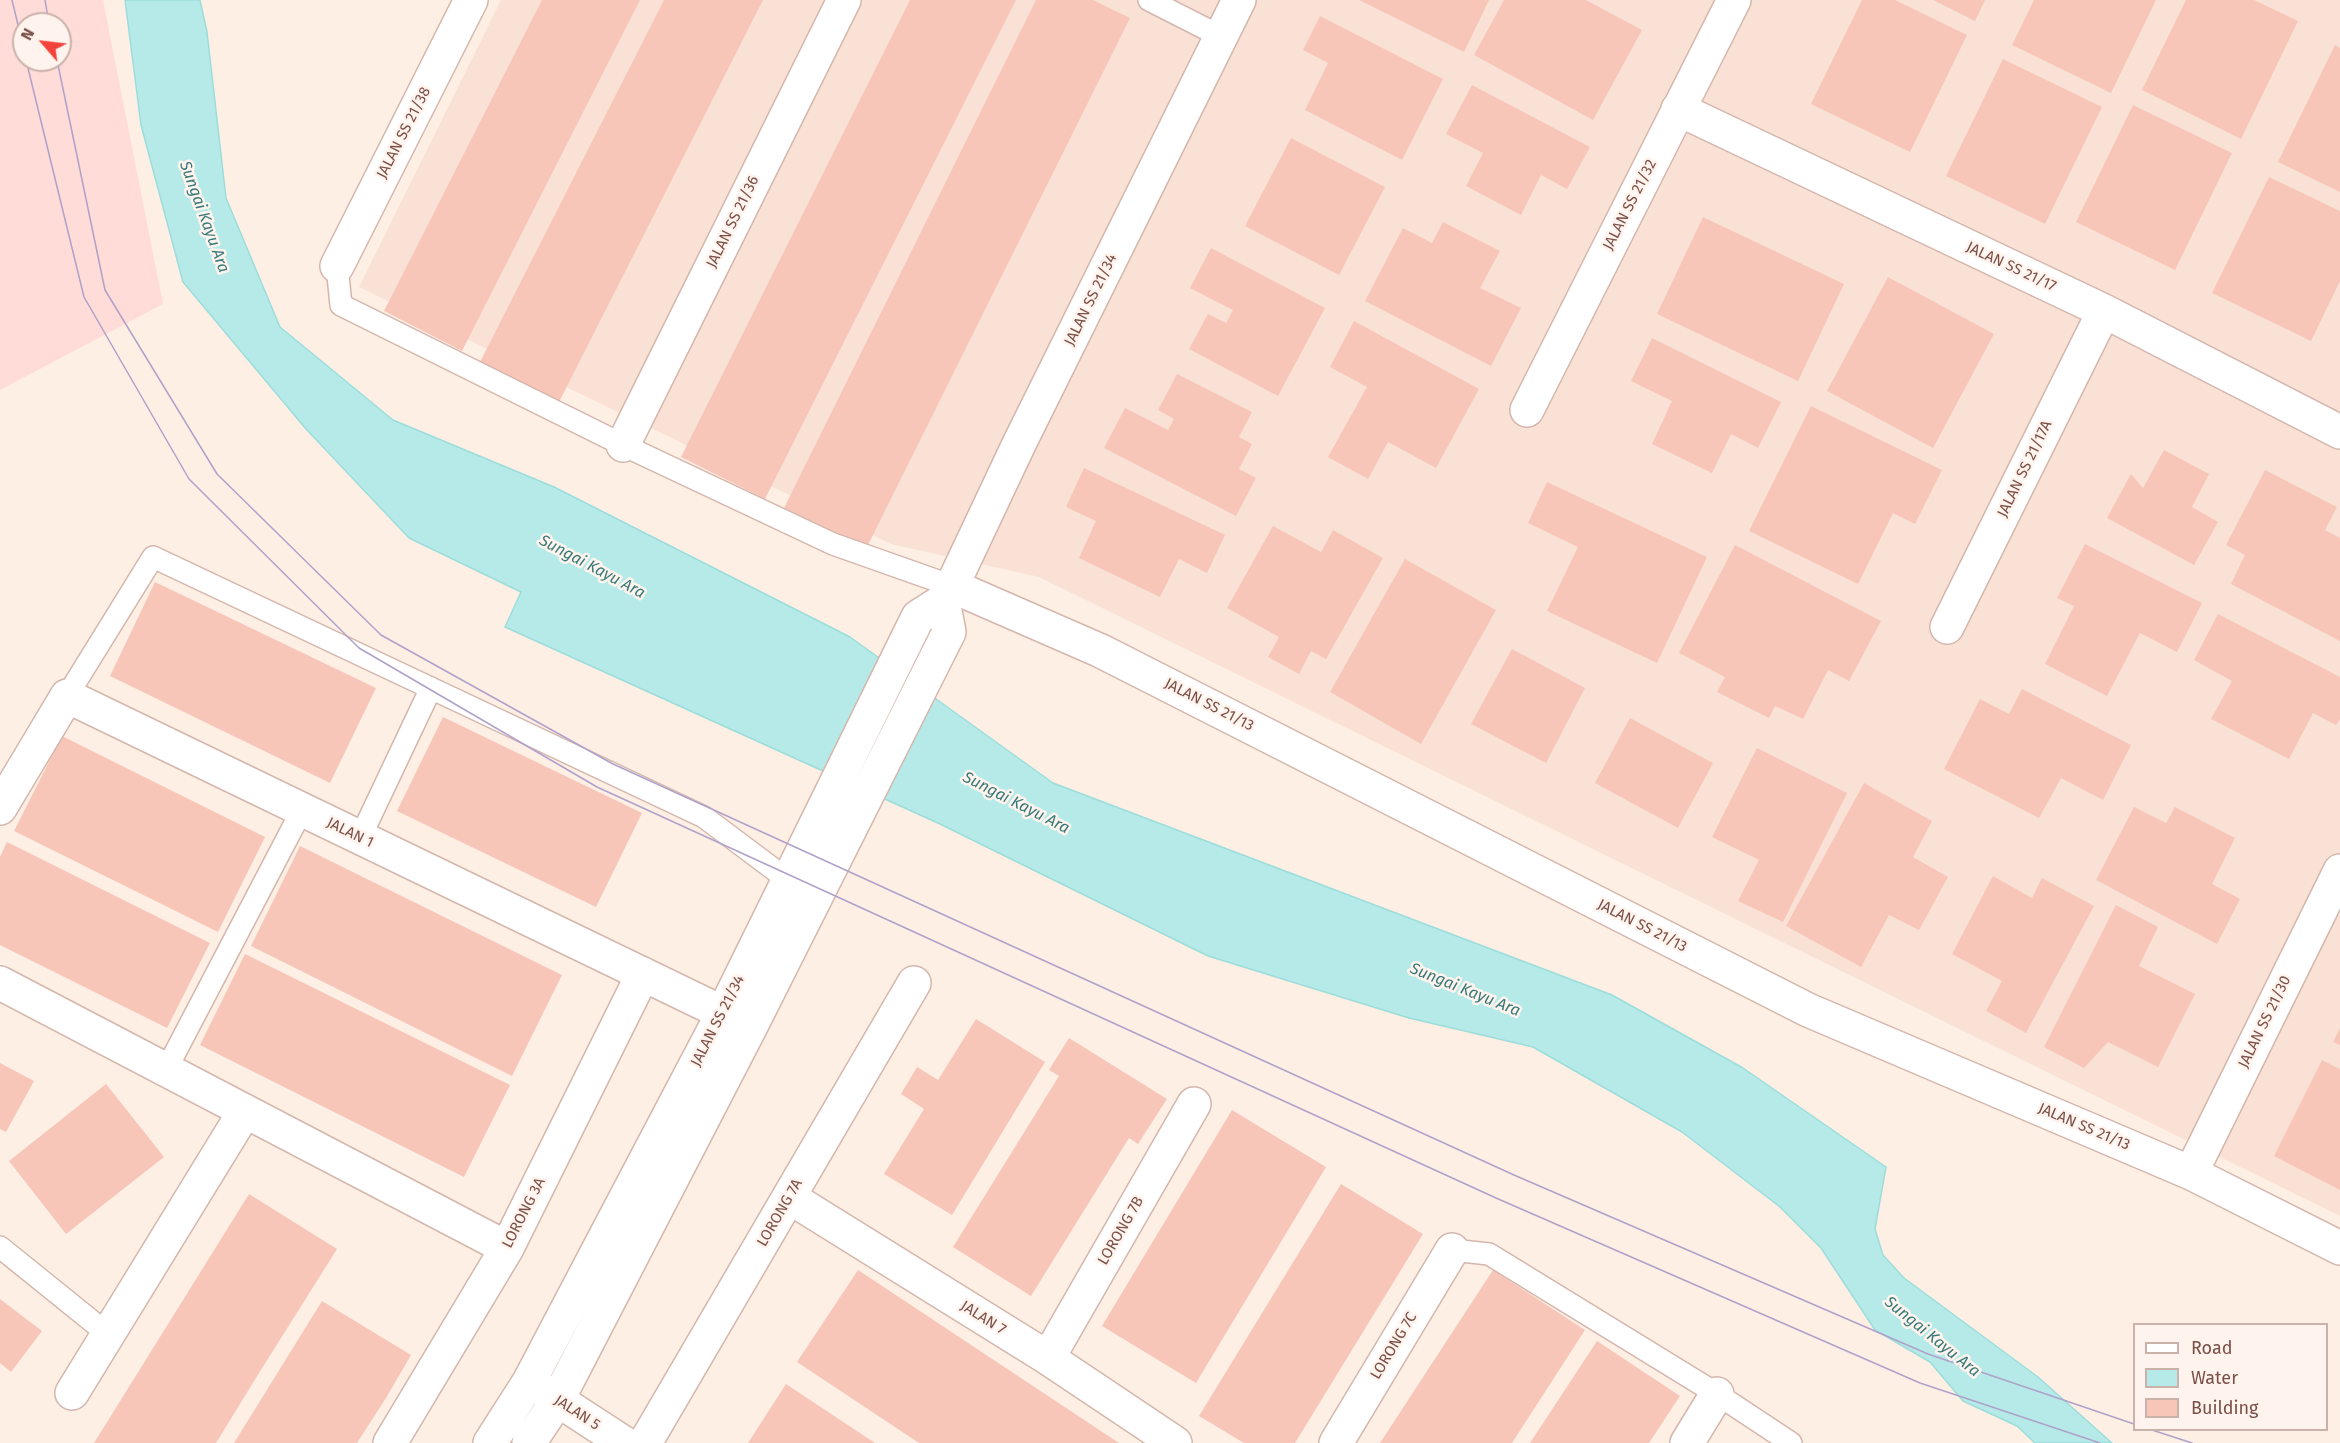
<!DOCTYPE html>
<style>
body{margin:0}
#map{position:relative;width:2340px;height:1443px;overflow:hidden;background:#feefe4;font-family:"Fira Sans",sans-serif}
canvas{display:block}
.legend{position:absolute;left:2133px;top:1323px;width:195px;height:108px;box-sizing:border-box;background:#fff4ed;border:2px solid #cab2ab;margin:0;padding:8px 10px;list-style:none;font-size:18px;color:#7a4f47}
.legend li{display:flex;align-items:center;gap:12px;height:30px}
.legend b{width:30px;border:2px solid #cab2ab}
.north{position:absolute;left:12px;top:12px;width:60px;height:60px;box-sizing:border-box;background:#fff4ed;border:2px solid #cab2ab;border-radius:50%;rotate:298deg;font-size:16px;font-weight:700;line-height:24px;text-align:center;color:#7a4f47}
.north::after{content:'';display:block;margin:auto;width:21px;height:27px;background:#f4433d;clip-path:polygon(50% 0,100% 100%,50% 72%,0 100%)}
</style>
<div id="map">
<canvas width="2340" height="1443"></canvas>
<ul class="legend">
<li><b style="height:8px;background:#fff"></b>Road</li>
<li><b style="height:16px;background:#b6eae8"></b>Water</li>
<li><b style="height:16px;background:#f7c6b9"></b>Building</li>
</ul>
<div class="north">N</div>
</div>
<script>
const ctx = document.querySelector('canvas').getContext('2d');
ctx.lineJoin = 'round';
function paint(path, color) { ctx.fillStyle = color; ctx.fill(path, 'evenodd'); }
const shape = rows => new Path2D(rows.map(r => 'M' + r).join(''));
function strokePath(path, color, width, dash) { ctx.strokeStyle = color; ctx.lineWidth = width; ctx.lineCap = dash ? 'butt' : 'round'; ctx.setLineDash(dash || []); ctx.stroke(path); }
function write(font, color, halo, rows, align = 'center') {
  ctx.font = font + ' "Fira Sans",sans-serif'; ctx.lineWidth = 5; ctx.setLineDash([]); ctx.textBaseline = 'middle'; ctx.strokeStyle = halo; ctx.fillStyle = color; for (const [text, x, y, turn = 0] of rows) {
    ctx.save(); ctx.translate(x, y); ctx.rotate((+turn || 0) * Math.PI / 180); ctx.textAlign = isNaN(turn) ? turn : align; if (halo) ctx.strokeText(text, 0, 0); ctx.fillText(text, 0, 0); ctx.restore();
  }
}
const residential = shape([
 [501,0,2340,0,2340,1216,1039,577,891,544,359,287]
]);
const commercial = shape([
 [0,0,103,0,163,304,0,390],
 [24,24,60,24,60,60,24,60]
]);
const water = shape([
 [125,0,200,0,207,32,226,198,280,327,393,420,554,487,850,637,1053,783,1612,995,1743,1068,1886,1167,1875,1229,1883,1255,1904,1278,2038,1377,2112,1443,2035,1443,2017,1426,1963,1401,1930,1362,1875,1330,1821,1248,1780,1207,1682,1132,1533,1047,1409,1018,1208,956,940,824,505,627,521,592,409,538,306,429,183,282,141,125,125,0]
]);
const building = shape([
 [542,0,640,0,462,351,384,311],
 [664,0,763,0,559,402,480,362],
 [910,0,1016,0,765,499,681,457],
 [1036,0,1093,0,1130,18,866,549,784,508],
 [1359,0,1489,0,1464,52],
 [1504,0,1586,0,1642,30,1593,120,1474,55],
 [1862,0,1895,0,1967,35,1910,152,1811,104],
 [1933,0,1985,0,1975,21],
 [2034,0,2156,0,2111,93,2012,45],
 [2186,0,2254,0,2298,21,2241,139,2142,90],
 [1320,16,1443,79,1402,160,1305,110,1328,63,1303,50],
 [2335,45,2340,48,2340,192,2278,162],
 [2003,59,2102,107,2045,224,1946,176],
 [1472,85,1590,147,1567,189,1541,175,1521,215,1466,186,1483,153,1446,134],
 [2133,105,2232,153,2175,270,2076,222],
 [1291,138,1385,187,1339,275,1245,226],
 [2269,177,2340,211,2340,281,2311,341,2212,293],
 [1703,217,1844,284,1798,381,1657,314],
 [1443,222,1500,251,1480,288,1521,308,1491,366,1365,301,1403,228,1432,243],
 [1211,248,1325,308,1278,396,1189,349,1208,314,1226,323,1233,310,1190,288],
 [1888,277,1994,334,1933,448,1827,391],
 [1354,321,1479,389,1436,468,1388,442,1368,479,1328,457,1367,387,1330,367],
 [1652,338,1781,402,1758,448,1731,434,1712,473,1652,444,1672,401,1631,381],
 [1177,374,1252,412,1239,437,1252,444,1239,469,1256,478,1236,516,1104,448,1125,408,1168,430,1174,419,1158,410],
 [1811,406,1942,470,1915,524,1893,513,1858,584,1749,531],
 [2164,450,2209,474,2192,507,2218,522,2194,565,2107,518,2131,474,2143,488],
 [1084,468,1225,535,1207,573,1179,559,1160,597,1079,558,1096,521,1066,507],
 [2265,470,2337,507,2325,530,2340,538,2340,641,2231,584,2245,555,2226,545],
 [1547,482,1707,557,1657,663,1547,611,1578,547,1528,523],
 [1273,526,1321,552,1333,530,1383,558,1326,659,1311,651,1299,674,1268,657,1279,637,1227,608],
 [2085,544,2202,603,2177,652,2140,633,2107,696,2045,664,2074,606,2057,598],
 [1735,545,1881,621,1849,681,1828,670,1803,719,1775,706,1769,718,1717,692,1725,677,1679,653],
 [1405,559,1496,610,1421,744,1330,692],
 [155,582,376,688,330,783,110,676],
 [2218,614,2340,677,2340,719,2336,725,2313,713,2289,759,2211,719,2232,681,2194,660],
 [1512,649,1585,688,1546,763,1471,724],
 [2022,689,2131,745,2103,800,2061,778,2039,818,1944,769,1980,699,2009,714],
 [443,717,642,813,596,907,397,811],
 [1630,718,1713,763,1678,828,1595,783],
 [62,736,265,837,218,932,14,831],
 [1757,748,1847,793,1783,922,1738,901,1759,860,1712,837],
 [1864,783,1932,821,1913,857,1948,877,1919,930,1889,915,1861,967,1786,926],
 [2134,807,2166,823,2175,807,2235,838,2212,884,2240,899,2217,944,2096,880],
 [7,842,210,943,167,1028,0,945,0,857],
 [300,846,562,975,512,1076,251,946],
 [1993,876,2032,898,2042,878,2094,906,2026,1033,1986,1011,2002,981,1952,954],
 [2116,905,2158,927,2139,966,2195,994,2158,1067,2108,1042,2084,1068,2044,1047],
 [245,954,510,1085,464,1177,200,1045],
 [976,1019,1045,1062,952,1215,884,1174,924,1109,901,1094,917,1067,938,1080],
 [2340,1028,2340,1045,2333,1042],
 [1069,1038,1167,1099,1138,1144,1129,1138,1031,1296,953,1247,1059,1076,1049,1070],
 [2322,1060,2340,1069,2340,1190,2274,1156],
 [0,1063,34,1081,6,1132,0,1129],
 [106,1084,164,1157,66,1234,9,1161],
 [1232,1110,1326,1167,1196,1383,1102,1326],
 [1341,1184,1423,1234,1295,1443,1244,1443,1199,1416],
 [249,1194,337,1249,259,1373,216,1443,94,1443],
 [858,1270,1119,1443,919,1443,797,1362],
 [1493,1270,1585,1330,1512,1443,1380,1443],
 [0,1299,42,1331,11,1372,0,1363],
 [322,1301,411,1355,386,1398,357,1443,234,1443],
 [1597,1341,1680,1396,1649,1443,1530,1443],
 [786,1384,875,1443,748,1443]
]);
const lane = shape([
 [1149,0,1222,37],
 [337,266,341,305,623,445,833,544,952,586],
 [67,696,153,557,704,817,788,880],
 [360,838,431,688],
 [166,1070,302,810],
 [0,1247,109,1335],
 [1452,1250,1489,1254,1717,1394,1791,1443]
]);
const street = shape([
 [1678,109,2104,311,2340,432],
 [337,266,471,0],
 [1527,410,1734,0],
 [623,445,844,0],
 [952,586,1101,651,1808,1010,2191,1173,2340,1248],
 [1947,627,2104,311],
 [0,808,67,696,744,1023],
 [0,983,507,1248],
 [2191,1173,2340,871],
 [789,1197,1048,1358,1175,1443],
 [1048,1358,1194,1104],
 [541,1389,624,1443],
 [72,1393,245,1111],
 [390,1443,507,1248,643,974],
 [490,1443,529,1382,723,1013,918,617,943,601,952,586,1019,444,1239,0],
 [529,1443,557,1401,751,1026,949,632,943,601],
 [645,1443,914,983],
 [1336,1443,1452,1250],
 [1687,1443,1717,1394]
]);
const tram = shape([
 [12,0,24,50],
 [45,0,49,24],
 [26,60,84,297,189,479,359,648,597,787,1496,1198,1920,1383,2100,1443],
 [57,60,105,290,217,474,381,635,613,764,1514,1175,1928,1354,2134,1424],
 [2152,1430,2192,1443]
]);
const streetNames = [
 ["JALAN SS 21/38",404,133,-63],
 ["JALAN SS 21/32",1630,205,-63],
 ["JALAN SS 21/36",733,222,-64],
 ["JALAN SS 21/17",2011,267,25],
 ["JALAN SS 21/34",1091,300,-64],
 ["JALAN SS 21/17A",2025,469,-64],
 ["JALAN SS 21/13",1209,705,27],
 ["JALAN 1",350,833,26],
 ["JALAN SS 21/13",1642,926,27],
 ["JALAN SS 21/34",718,1021,-63],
 ["JALAN SS 21/30",2265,1022,-64],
 ["JALAN SS 21/13",2084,1127,23],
 ["LORONG 3A",524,1213,-63],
 ["LORONG 7A",780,1213,-60],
 ["LORONG 7B",1121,1231,-60],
 ["JALAN 7",983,1318,32],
 ["LORONG 7C",1394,1346,-59],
 ["JALAN 5",577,1413,33]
];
const waterNames = [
 ["Sungai Kayu Ara",204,217,70],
 ["Sungai Kayu Ara",592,567,28],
 ["Sungai Kayu Ara",1016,803,27],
 ["Sungai Kayu Ara",1465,990,22],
 ["Sungai Kayu Ara",1932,1337,39]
];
paint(residential, '#f9e2d5');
paint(commercial, '#ffdcd8');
paint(water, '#b6eae8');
strokePath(water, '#9cdddb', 1.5);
paint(building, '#f7c6b9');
strokePath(lane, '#d4b6ac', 24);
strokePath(street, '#d4b6ac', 36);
strokePath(lane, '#fff', 21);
strokePath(street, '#fff', 33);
strokePath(tram, '#afa1ca', 1.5);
write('15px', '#7a4f47', '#fff4ed', streetNames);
write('italic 16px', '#367978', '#fff4ed', waterNames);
</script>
